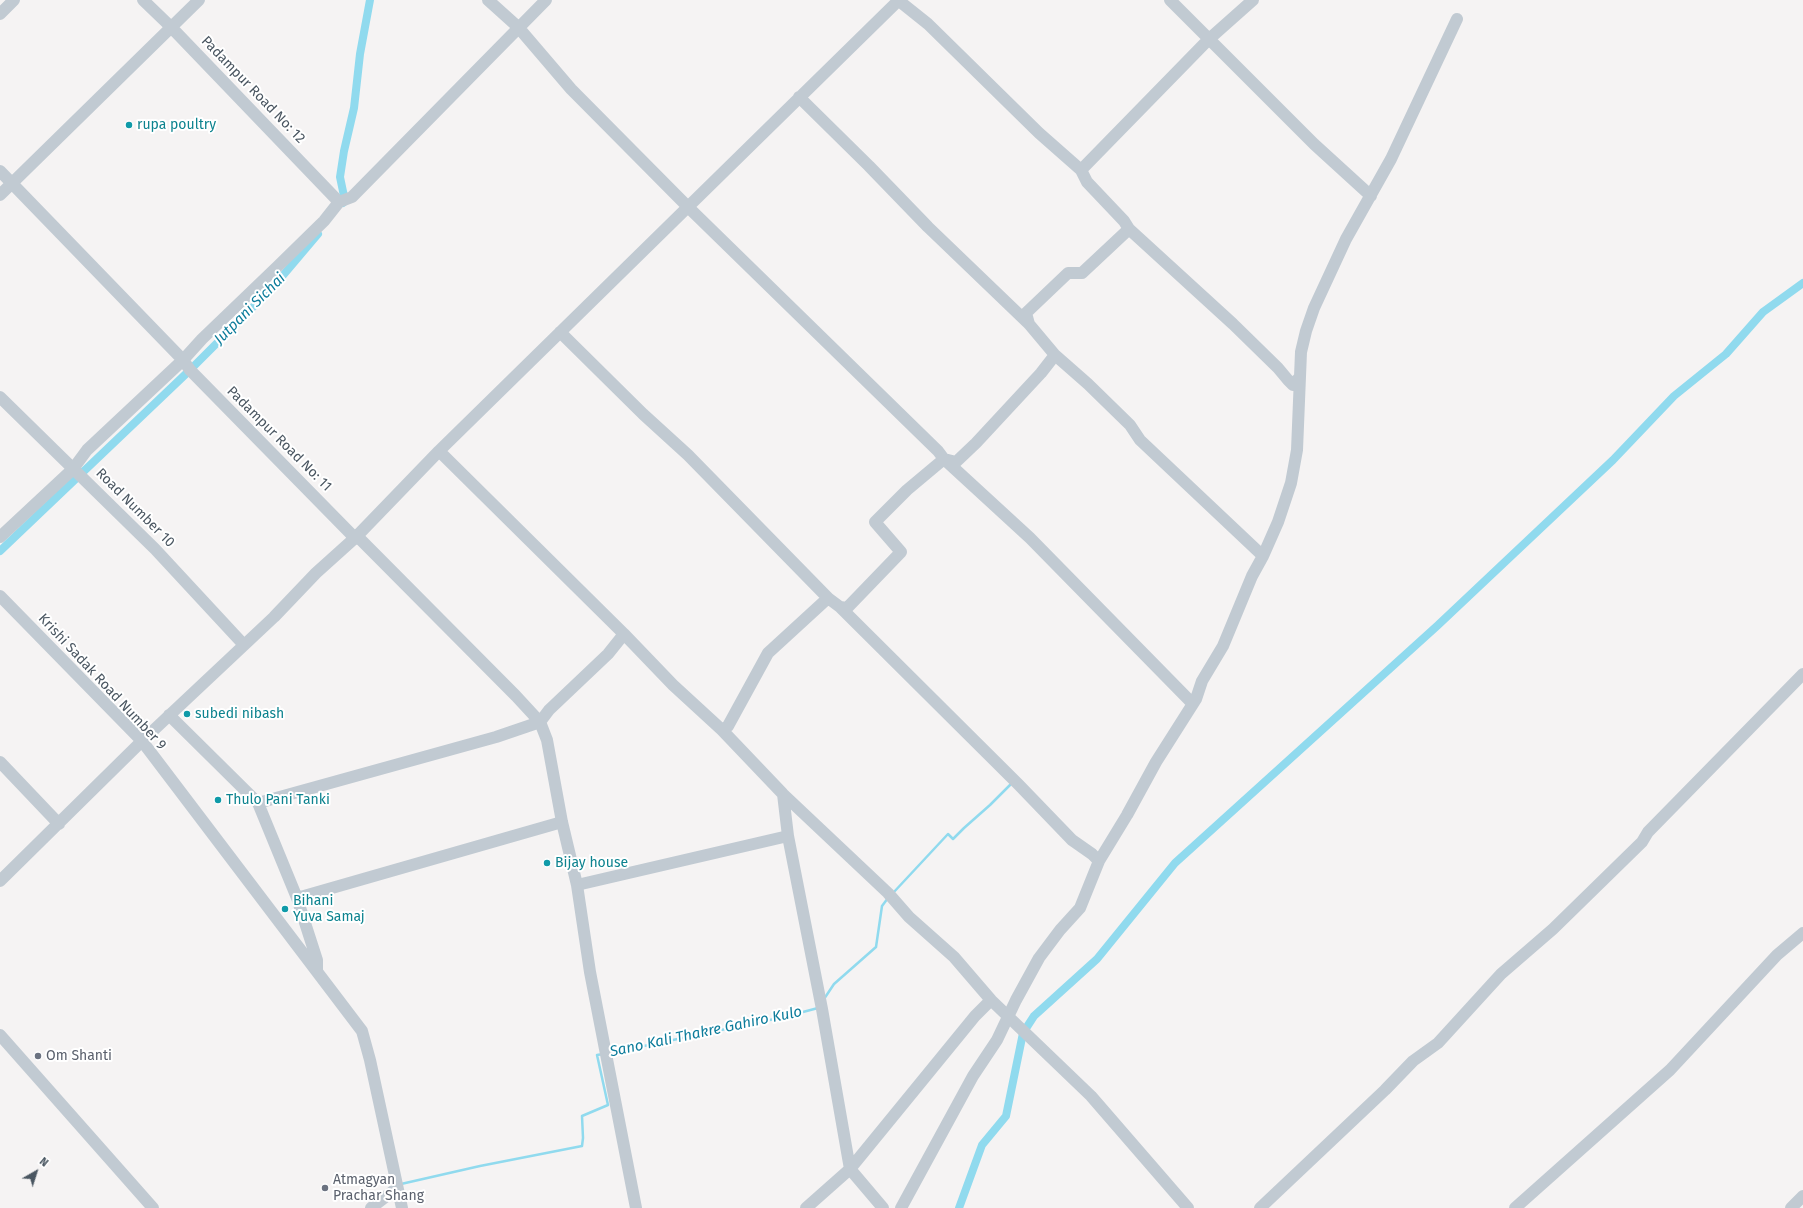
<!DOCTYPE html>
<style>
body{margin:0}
#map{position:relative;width:1803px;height:1208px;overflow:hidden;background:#f5f3f3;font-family:"Fira Sans",sans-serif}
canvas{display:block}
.north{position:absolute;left:16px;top:1152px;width:40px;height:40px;-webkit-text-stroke:3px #fff;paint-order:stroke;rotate:39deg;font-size:11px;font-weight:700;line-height:16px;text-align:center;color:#4a5661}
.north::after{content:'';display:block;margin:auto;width:14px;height:18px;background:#4a5661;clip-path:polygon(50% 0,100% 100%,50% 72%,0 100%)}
</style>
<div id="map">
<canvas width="1803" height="1208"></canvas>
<div class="north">N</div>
</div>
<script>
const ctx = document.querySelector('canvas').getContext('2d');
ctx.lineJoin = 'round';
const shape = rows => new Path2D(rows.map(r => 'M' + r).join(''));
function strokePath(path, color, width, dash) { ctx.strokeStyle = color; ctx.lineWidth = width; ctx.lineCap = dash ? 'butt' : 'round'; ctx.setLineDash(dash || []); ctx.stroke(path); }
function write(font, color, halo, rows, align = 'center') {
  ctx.font = font + ' "Fira Sans",sans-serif'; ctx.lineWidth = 4; ctx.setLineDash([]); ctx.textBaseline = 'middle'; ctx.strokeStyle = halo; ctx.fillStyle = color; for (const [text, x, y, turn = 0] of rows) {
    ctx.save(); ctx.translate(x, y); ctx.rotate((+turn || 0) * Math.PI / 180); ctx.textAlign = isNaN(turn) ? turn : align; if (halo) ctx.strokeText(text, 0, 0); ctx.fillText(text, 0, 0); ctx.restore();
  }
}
const stream = shape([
 [893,893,948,834,953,839,964,828,990,805,1010,785],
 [824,999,834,984,876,947,882,906,888,898],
 [610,1053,784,1017,818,1008],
 [401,1184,480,1166,582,1146,583,1138,582,1116,608,1105,597,1055,603,1054]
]);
const canal = shape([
 [343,203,345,201,340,177,344,151,354,108,360,54,370,0],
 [0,551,190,370,274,286,318,234],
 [959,1208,982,1145,1006,1116,1023,1033,1034,1016,1097,959,1175,863,1437,626,1613,460,1674,396,1726,354,1763,312,1803,283]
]);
const minor = shape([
 [143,0,171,27,339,202],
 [488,0,518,27,571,89,688,207,938,451,944,459,1030,538,1192,703],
 [898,0,928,24,1039,133,1081,170,1087,182,1124,221,1129,229,1233,324,1278,368,1288,380,1293,385,1299,378],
 [1170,0,1314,144,1371,196],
 [0,14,14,0],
 [799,97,869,166,928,227,1029,324,1055,355,1041,373,976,443,956,462,944,459,907,490,875,522,901,552,847,608,840,607],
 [1081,170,1208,40,1253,0],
 [0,171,183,360,190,370,351,534,361,540,516,696,540,722,547,740,562,822,577,885,590,972,636,1208],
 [0,195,199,0],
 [1029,324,1026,313,1068,273,1082,273,1129,229],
 [560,332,643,414,688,455,828,598],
 [1055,355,1088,384,1130,425,1140,440,1263,556],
 [0,397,155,549,244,645],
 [439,451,624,634],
 [0,537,73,469,87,450,183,360,202,339,278,266,324,221,339,202,352,197,546,0],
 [0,596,142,741,362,1031,370,1060,402,1208],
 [169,715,258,803,297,898,317,960,317,971],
 [722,730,783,794,888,893,909,917,954,957,991,1000],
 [0,762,59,824],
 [783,794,788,836,822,1009,850,1169,883,1208],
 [258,803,496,737,540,722,549,710,608,654,624,634,673,685,722,730,728,726,768,653,828,598,840,607,1019,785,1072,840,1092,854,1099,861],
 [0,881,142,741,274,617,316,573,356,537,439,451,899,0],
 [577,885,788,836],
 [297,898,562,822],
 [0,1035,153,1208],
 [371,1208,397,1188],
 [806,1208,850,1169,975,1016,991,1000,1091,1096,1188,1208],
 [901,1208,973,1076,997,1040,1016,1000,1039,958,1060,930,1080,908,1099,861,1127,815,1156,762,1196,699,1202,681,1223,646,1252,576,1263,556,1278,522,1291,483,1297,450,1301,352,1306,331,1314,308,1346,239,1391,159,1457,19],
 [1260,1208,1385,1090,1413,1061,1438,1043,1501,974,1553,929,1642,842,1648,832,1803,674],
 [1515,1208,1670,1070,1777,955,1803,933],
 [1791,1208,1803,1196]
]);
const markers = [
 [129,125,4,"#0f9aa8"],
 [187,714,4,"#0f9aa8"],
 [218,800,4,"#0f9aa8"],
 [547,863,4,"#0f9aa8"],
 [285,909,4,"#0f9aa8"],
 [38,1056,4,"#6b7280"],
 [325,1188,4,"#6b7280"]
];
const streetNames = [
 ["Padampur Road No: 12",253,90,46],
 ["Padampur Road No: 11",279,439,45],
 ["Road Number 10",135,508,45],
 ["Krishi Sadak Road Number 9",102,682,47]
];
const cultureNames = [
 ["rupa poultry",137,125],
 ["subedi nibash",195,714],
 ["Thulo Pani Tanki",226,800],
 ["Bijay house",555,863],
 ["Bihani",293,901],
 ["Yuva Samaj",293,917]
];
const worshipNames = [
 ["Om Shanti",46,1056],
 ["Atmagyan",333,1180],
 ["Prachar Shang",333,1196]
];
const waterNames = [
 ["Jutpani Sichai",250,309,-45],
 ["Sano Kali Thakre Gahiro Kulo",706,1032,-12]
];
strokePath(stream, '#90daee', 2.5);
strokePath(canal, '#90daee', 8);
strokePath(minor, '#c1cad2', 12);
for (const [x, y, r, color] of markers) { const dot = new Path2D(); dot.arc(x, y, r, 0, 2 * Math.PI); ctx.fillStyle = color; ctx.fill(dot); strokePath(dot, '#fff', 1.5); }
write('14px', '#4a5661', '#fff', streetNames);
write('14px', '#0d838f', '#fff', cultureNames, 'left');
write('14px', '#5b616d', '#fff', worshipNames, 'left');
write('italic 15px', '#0c7c9b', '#fff', waterNames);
</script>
